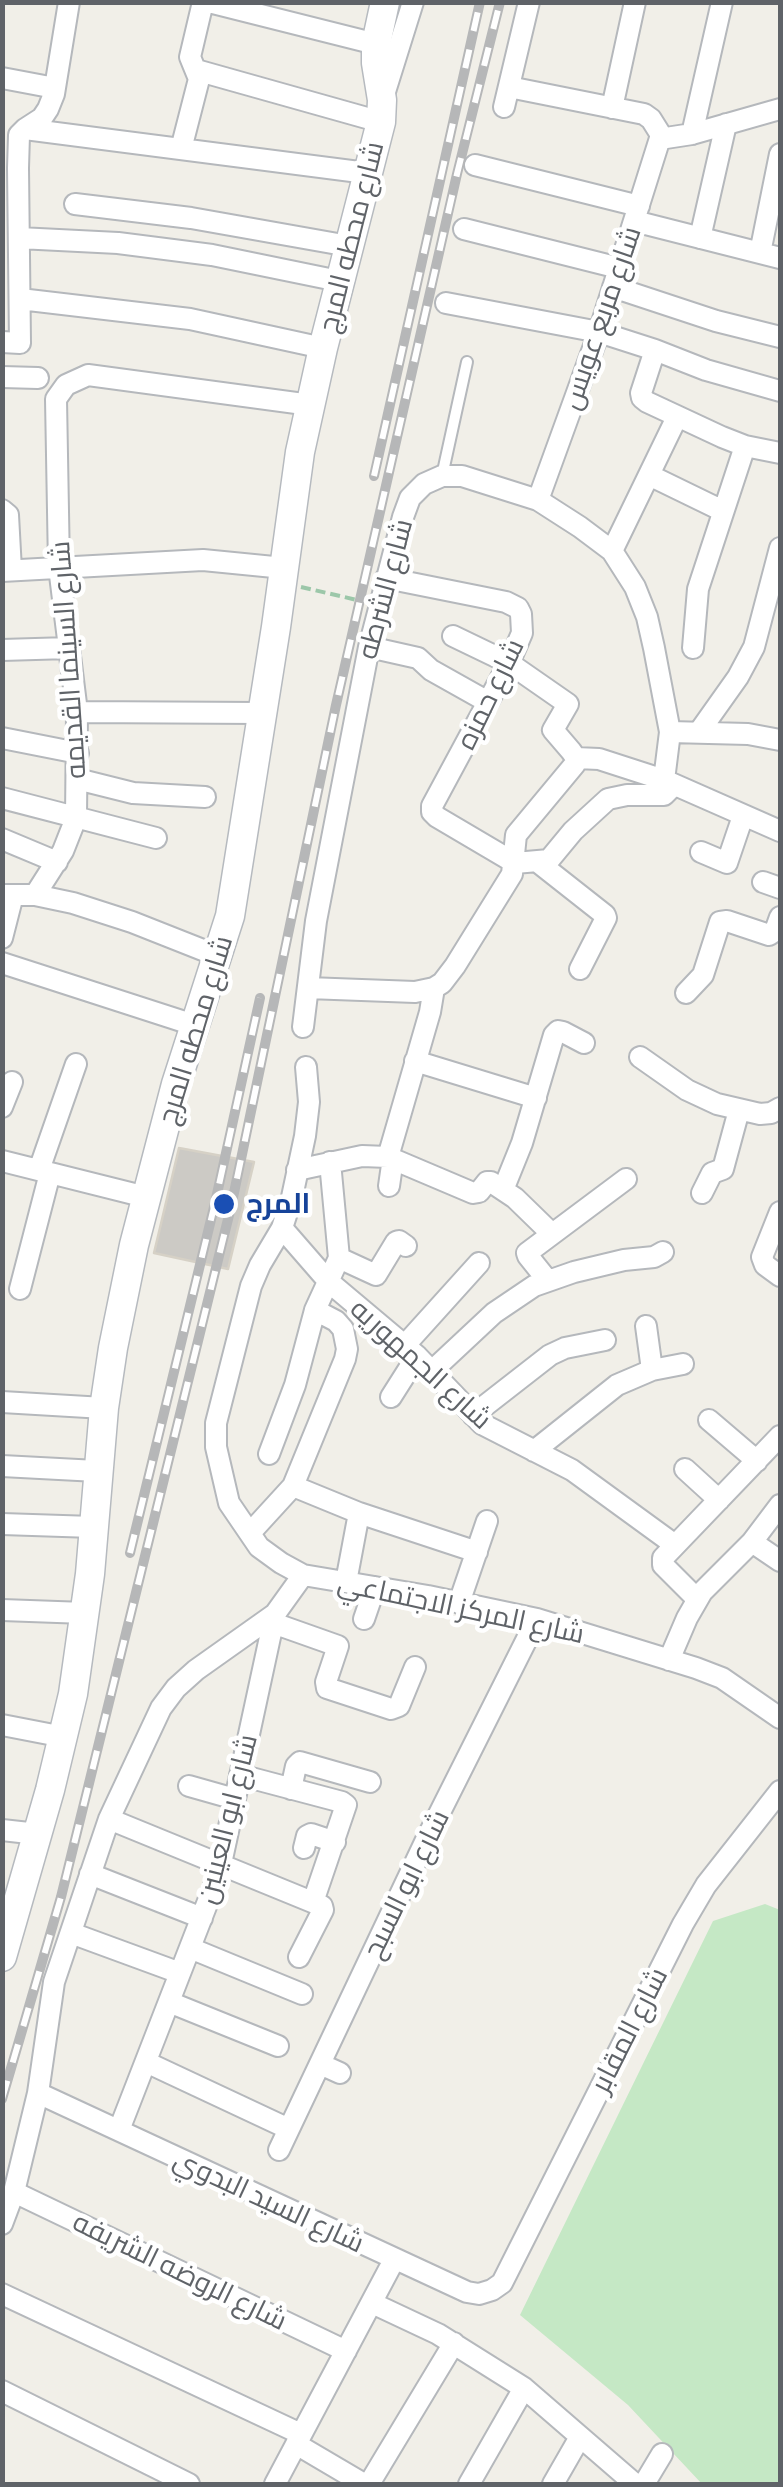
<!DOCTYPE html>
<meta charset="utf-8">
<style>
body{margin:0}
#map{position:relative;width:783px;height:2487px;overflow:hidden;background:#f1efe8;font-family:Commissioner,sans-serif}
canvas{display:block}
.frame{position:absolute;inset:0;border:5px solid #5f6368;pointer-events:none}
</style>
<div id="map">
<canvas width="783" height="2487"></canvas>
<div class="frame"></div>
</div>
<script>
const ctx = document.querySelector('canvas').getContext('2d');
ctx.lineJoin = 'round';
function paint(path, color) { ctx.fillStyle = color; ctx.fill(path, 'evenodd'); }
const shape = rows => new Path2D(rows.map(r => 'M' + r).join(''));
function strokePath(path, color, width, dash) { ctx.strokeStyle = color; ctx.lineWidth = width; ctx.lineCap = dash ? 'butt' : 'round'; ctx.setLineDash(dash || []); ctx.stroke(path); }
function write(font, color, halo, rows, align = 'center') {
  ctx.font = font + ' Commissioner,Cairo,sans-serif'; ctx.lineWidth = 9; ctx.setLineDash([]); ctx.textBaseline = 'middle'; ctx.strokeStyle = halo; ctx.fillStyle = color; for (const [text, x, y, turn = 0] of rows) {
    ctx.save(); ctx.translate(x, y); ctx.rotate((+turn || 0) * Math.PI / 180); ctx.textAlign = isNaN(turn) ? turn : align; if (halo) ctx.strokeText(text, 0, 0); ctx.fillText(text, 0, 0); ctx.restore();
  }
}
const green = shape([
 [765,1904,780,1910,780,2484,702,2484,628,2405,520,2315,713,1921]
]);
const building = shape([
 [179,1148,254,1162,228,1269,154,1253,179,1148]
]);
const path = shape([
 [350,642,357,600]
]);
const service = shape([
 [442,476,467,362]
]);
const minor = shape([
 [209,2,376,44],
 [196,70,381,122],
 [2,78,55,88],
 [509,87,644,114,651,119,661,135,666,138,692,134,780,109],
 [383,98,413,2],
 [504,107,529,2],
 [612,108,635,2],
 [25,129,367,173],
 [25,129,42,118,48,109,54,94,69,2],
 [692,134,722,2],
 [181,149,199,79,190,57,203,2],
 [475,165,639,206],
 [75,204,191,218,349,246],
 [634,221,780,258],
 [464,229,619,268],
 [19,238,118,243,212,255,339,281],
 [700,238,726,124],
 [760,253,780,154],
 [613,287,716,321,780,337],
 [20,299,190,319,323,348],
 [446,303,599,332,655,350,706,370,780,391],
 [2,342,20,343,18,168,19,135,25,129],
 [655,350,641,393,642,398,647,402,722,437,745,446,780,453],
 [2,377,38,378],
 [649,475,723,511],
 [538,500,599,332,661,135],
 [2,510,8,515,11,570],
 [612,551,677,417],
 [2,571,203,560,284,568],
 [386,578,506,602,518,608,521,614,522,633,509,663,432,806,432,812,437,817,515,863],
 [369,647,418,658,431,670,488,702],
 [693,648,698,589,745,446],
 [2,650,69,648],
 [77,712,261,713],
 [670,732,748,734,780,740],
 [699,732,738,677,754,647,780,548],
 [2,738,78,753],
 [576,758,599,759,664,780,780,831],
 [77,779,133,793,205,797],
 [2,798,156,838],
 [2,839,57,862],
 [701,852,727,863,743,816],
 [515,863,549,860,573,831,608,799,627,795,664,795,674,785],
 [539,863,605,915,606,918,580,969],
 [763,882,780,888],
 [2,895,35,895,73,903,132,922,218,956],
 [35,895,63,851,76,818,77,712,59,567,56,399,66,385,88,375,311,405],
 [2,938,13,895],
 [2,963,194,1025],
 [308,988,415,992,434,988,442,983,455,966,512,874,516,835,575,764,576,758,571,751,553,730,568,704,509,663,453,636],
 [686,993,703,975,720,922,727,921,769,935,775,931,780,917],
 [303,1027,316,921,369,647,403,517,410,498,424,484,442,476,462,476,538,500,580,527,612,551,635,587,647,617,654,648,670,732,664,780],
 [640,1057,687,1090,717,1104,760,1114,771,1113,780,1108],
 [415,1061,536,1098],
 [306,1067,309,1102,305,1136,292,1197,282,1228,260,1265,251,1286,216,1423,216,1447,229,1503,259,1547,281,1563,303,1575,428,1596,537,1619,696,1668,722,1678,780,1718],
 [2,1107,12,1082],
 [388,1157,430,1012,434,988],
 [2,1161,146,1197],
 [39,1170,76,1064],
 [297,1170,362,1156,388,1157,473,1193,479,1192,487,1182,491,1182,515,1198,552,1234],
 [389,1186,393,1158],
 [503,1190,522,1143,554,1035,558,1031,563,1032,584,1043],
 [702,1193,712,1173,723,1169,739,1110],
 [780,1212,762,1257,765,1265,780,1276],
 [282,1228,329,1282,417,1356,482,1424,572,1470,675,1545],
 [339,1258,376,1275,396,1242,399,1241,406,1246],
 [548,1281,528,1256,527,1253,626,1179],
 [20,1289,50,1173],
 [646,1326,652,1370],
 [405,1345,479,1263],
 [433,1370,494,1313,534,1286,574,1272,624,1260,654,1257,663,1252],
 [391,1397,417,1356],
 [2,1402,104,1408],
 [473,1415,550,1355,565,1348,605,1340],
 [709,1420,757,1461],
 [534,1451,617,1385,652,1370,683,1364],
 [269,1454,295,1385,315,1310,339,1258,330,1162],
 [2,1466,97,1471],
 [685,1469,719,1500],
 [293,1486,359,1513,477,1552],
 [2,1524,93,1527],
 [250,1533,293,1486,345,1359,347,1349,343,1329,336,1321,315,1310],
 [752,1542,780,1561],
 [346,1582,359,1513],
 [697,1599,663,1565,663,1558,780,1436],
 [459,1603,487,1521],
 [2,1610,85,1613],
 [364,1619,375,1587],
 [273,1623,338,1646,326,1682,327,1688,391,1709,399,1706,415,1667],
 [669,1660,687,1618,702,1592,752,1542,780,1505],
 [2,1725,64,1737],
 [240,1775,342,1802,346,1805,313,1902],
 [189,1786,235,1799],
 [291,1789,296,1766,300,1762,370,1782],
 [109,1819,322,1906,323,1910,299,1957],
 [2,1830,38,1834],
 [304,1848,307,1836,311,1834,335,1842],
 [90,1874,202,1918],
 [71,1933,180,1973],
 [190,1948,302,1994],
 [169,2002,278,2046],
 [146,2062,289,2129],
 [320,2064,340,2073],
 [38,2093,467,2292,479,2294,492,2290,502,2283,683,1924,706,1885,780,1791],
 [119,2130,219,1873,275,1614],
 [279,2150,426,1840,537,1619],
 [14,2192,346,2351],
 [2,2224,14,2192,38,2093,54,1982,109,1819,161,1708,176,1688,196,1670,275,1614,303,1575],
 [2,2294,301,2434],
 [372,2303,438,2334,524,2388,635,2484],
 [2,2391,189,2484],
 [296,2444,364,2484],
 [275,2484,394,2260],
 [369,2484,454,2343],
 [469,2484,524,2388],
 [553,2484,580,2437],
 [644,2484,662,2454]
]);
const secondary = shape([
 [2,1957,50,1790,73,1694,90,1574,104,1408,113,1348,134,1245,176,1084,230,916,276,627,300,452,323,348,381,122,382,100,376,63,376,44,385,2]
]);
const rail = shape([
 [374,476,480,2],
 [130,1553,215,1203,260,998],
 [2,2099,61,1897,231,1207,336,705,457,174,500,2]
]);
const pathBridge = shape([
 [301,587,357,600]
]);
const markers = [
 [224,1204,12,"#1a4fb4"]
];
const streetNames = [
 ["شارع محطه المرج",351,237,-76],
 ["شارع مربع عويس",601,318,-71],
 ["شارع الشرطه",385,589,-75],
 ["شارع السينما القديمه",68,660,-94],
 ["شارع حمزه",490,694,-64],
 ["شارع محطه المرج",195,1030,-73],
 ["شارع الجمهوريه",421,1364,42],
 ["شارع المركز الاجتماعي",461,1608,12],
 ["شارع ابو العينين",227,1819,-76],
 ["شارع ابو السبح",406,1884,-64],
 ["شارع المقابر",629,2030,-63],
 ["شارع السيد البدوي",269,2201,25],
 ["شارع الروضه الشريفه",180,2271,26]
];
const transitNames = [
 ["المرج",246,1204]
];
paint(green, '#c5e8c5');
paint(building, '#cccac5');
strokePath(building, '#d6d1c6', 2.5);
strokePath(service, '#b5b8bc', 14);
strokePath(minor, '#b5b8bc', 24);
strokePath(secondary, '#b6babf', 31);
strokePath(path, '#9cc7a9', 4, [10, 5]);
strokePath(service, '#fff', 10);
strokePath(minor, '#fff', 20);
strokePath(secondary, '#fff', 28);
strokePath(rail, '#b6b7b8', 10);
strokePath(rail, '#fff', 6, [19]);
strokePath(pathBridge, '#9cc7a9', 4, [10, 5]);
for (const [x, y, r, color] of markers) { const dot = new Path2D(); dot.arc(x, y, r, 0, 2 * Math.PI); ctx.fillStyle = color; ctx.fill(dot); strokePath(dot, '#fff', 4); }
write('28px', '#5f6368', '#fff', streetNames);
write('bold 28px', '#164399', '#fff', transitNames, 'left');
</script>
